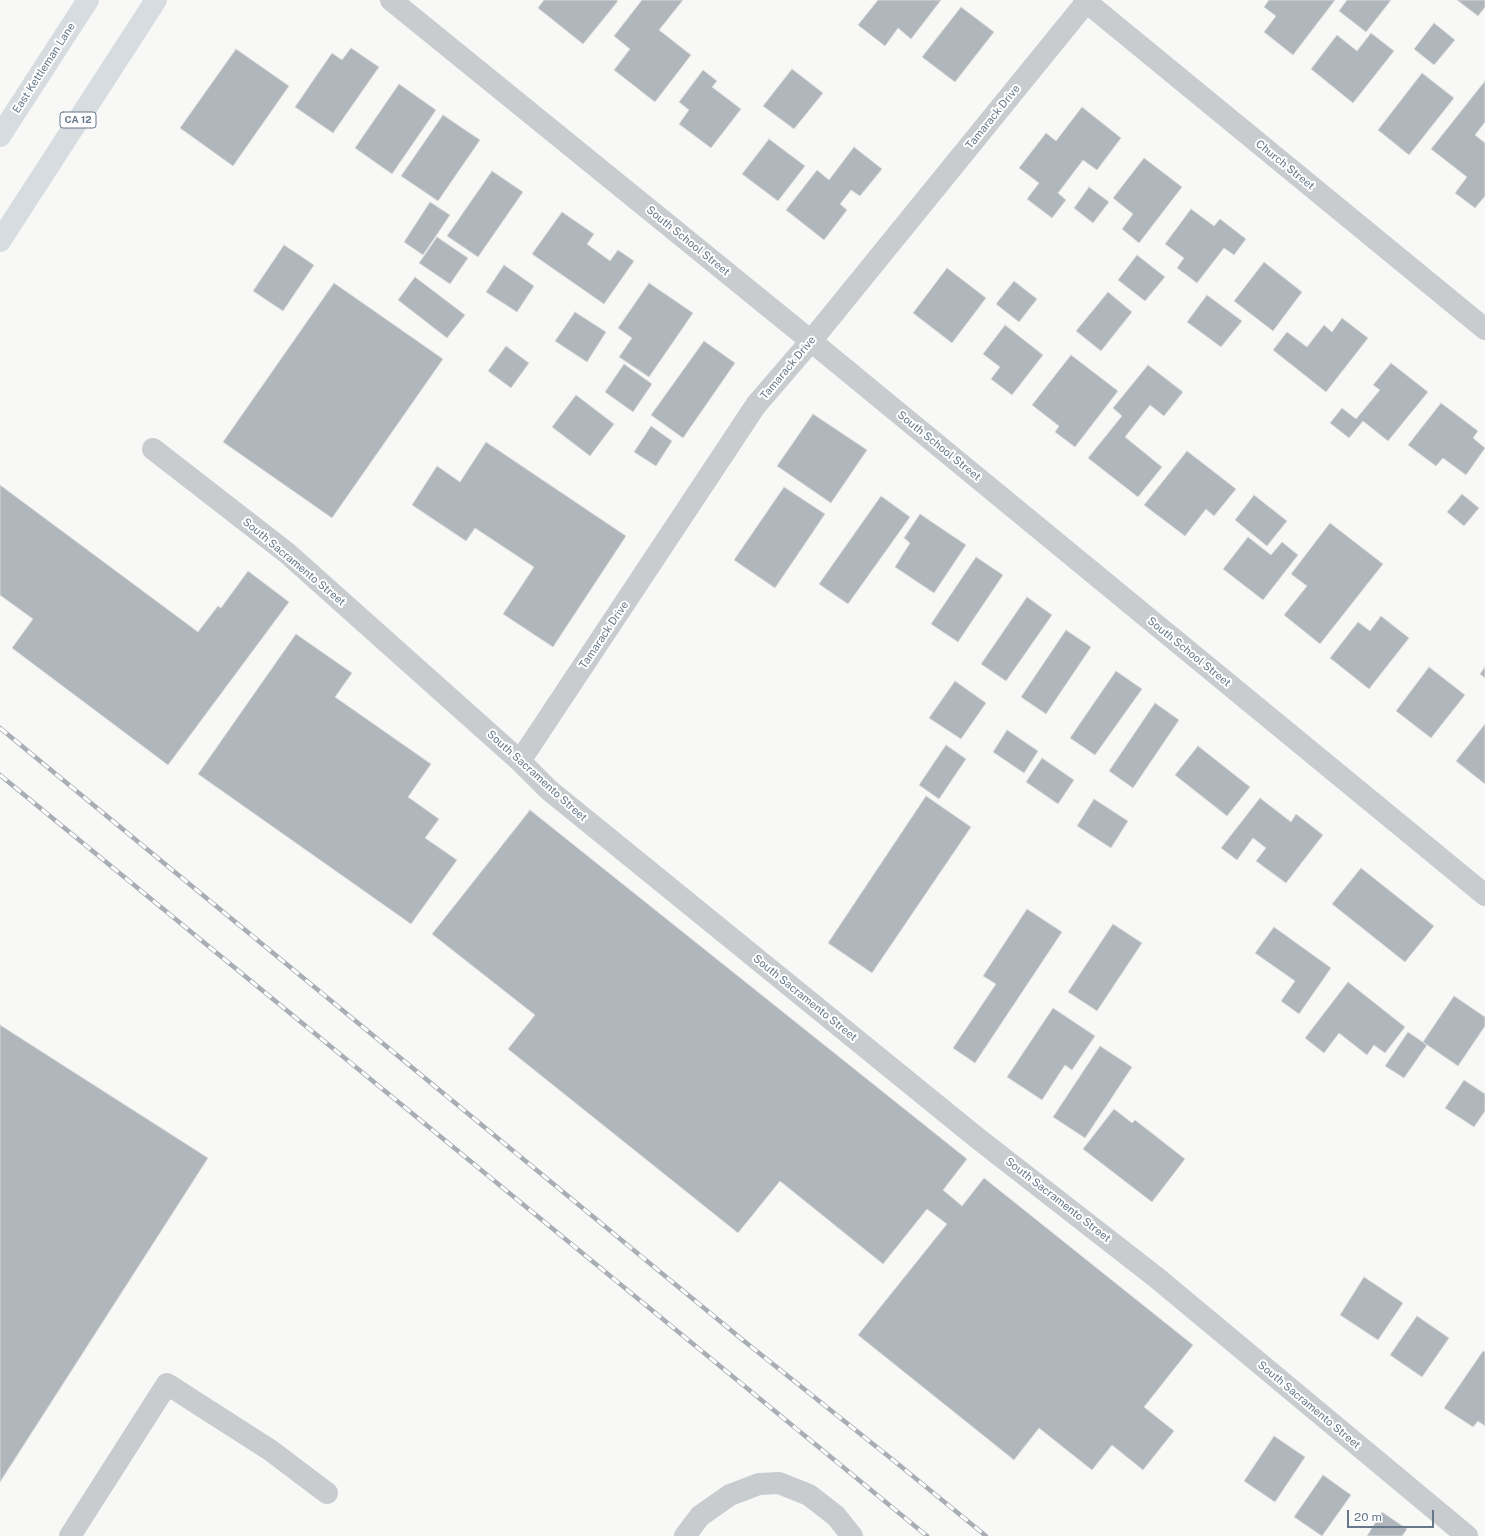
<!DOCTYPE html>
<style>
body{margin:0}
#map{position:relative;width:1485px;height:1536px;overflow:hidden;background:#f8f9f6;font-family:"Public Sans",sans-serif}
canvas{display:block}
.scale{position:absolute;left:1347px;top:1510px;width:87px;height:18px;box-sizing:border-box;border:2px solid #667889;border-top:0;padding-left:5px;font-size:12px;line-height:14px;white-space:nowrap;color:#667889;-webkit-text-stroke:3px #fff;paint-order:stroke}
</style>
<div id="map">
<canvas width="1485" height="1536"></canvas>
<div class="scale">20 m</div>
</div>
<script>
const ctx = document.querySelector('canvas').getContext('2d');
ctx.lineJoin = 'round';
function paint(path, color) { ctx.fillStyle = color; ctx.fill(path, 'evenodd'); }
const shape = rows => new Path2D(rows.map(r => 'M' + r).join(''));
function strokePath(path, color, width, dash) { ctx.strokeStyle = color; ctx.lineWidth = width; ctx.lineCap = dash ? 'butt' : 'round'; ctx.setLineDash(dash || []); ctx.stroke(path); }
function write(font, color, halo, rows, align = 'center') {
  ctx.font = font + ' "Public Sans",sans-serif'; ctx.lineWidth = 4; ctx.setLineDash([]); ctx.textBaseline = 'middle'; ctx.strokeStyle = halo; ctx.fillStyle = color; for (const [text, x, y, turn = 0] of rows) {
    ctx.save(); ctx.translate(x, y); ctx.rotate((+turn || 0) * Math.PI / 180); ctx.textAlign = isNaN(turn) ? turn : align; if (halo) ctx.strokeText(text, 0, 0); ctx.fillText(text, 0, 0); ctx.restore();
  }
}
const building = shape([
 [544,0,616,0,618,1,583,44,538,8,544,0],
 [642,0,683,0,659,30,691,55,655,102,614,70,630,49,614,36,642,0],
 [878,0,941,0,911,39,898,28,885,46,858,25,878,0],
 [1269,0,1335,0,1293,55,1264,32,1276,16,1264,7,1269,0],
 [1347,0,1391,0,1366,32,1339,11,1347,0],
 [1457,0,1485,0,1485,7,1478,16,1457,0],
 [961,7,994,32,955,82,922,57,961,7],
 [1434,23,1455,40,1434,65,1414,49,1434,23],
 [1371,33,1394,51,1353,103,1311,69,1337,35,1357,51,1371,33],
 [351,48,379,67,333,133,295,107,332,53,342,60,351,48],
 [236,49,289,86,233,166,180,128,236,49],
 [792,69,823,93,794,129,763,106,792,69],
 [703,70,717,81,712,87,741,109,711,148,679,124,689,110,679,102,703,70],
 [1422,73,1454,98,1409,155,1378,130,1422,73],
 [1485,81,1485,122,1475,135,1485,143,1485,196,1475,208,1455,193,1467,177,1431,149,1485,81],
 [399,84,436,110,392,174,355,148,399,84],
 [1082,107,1121,138,1097,170,1083,160,1058,193,1066,200,1052,218,1027,199,1039,183,1019,168,1046,133,1056,141,1082,107],
 [443,115,480,140,438,201,401,176,443,115],
 [769,139,805,166,778,201,742,174,769,139],
 [854,147,882,169,860,196,851,190,840,204,847,210,824,240,786,210,817,170,829,180,854,147],
 [1144,158,1182,187,1139,243,1122,229,1133,214,1113,198,1144,158],
 [492,171,523,192,478,257,447,236,492,171],
 [1089,187,1109,202,1093,223,1074,208,1089,187],
 [430,202,450,215,423,255,404,242,430,202],
 [1191,209,1214,226,1220,219,1246,239,1234,255,1224,248,1197,283,1177,268,1184,258,1165,244,1191,209],
 [562,212,594,234,587,244,610,261,618,250,634,261,604,304,532,254,562,212],
 [437,237,468,258,450,284,419,263,437,237],
 [284,245,314,265,283,311,253,291,284,245],
 [1137,255,1165,277,1145,301,1118,280,1137,255],
 [1264,262,1302,292,1273,331,1234,301,1264,262],
 [504,265,534,286,517,312,486,292,504,265],
 [947,268,986,298,952,343,913,313,947,268],
 [415,277,465,315,447,338,398,300,415,277],
 [1014,281,1037,299,1019,322,996,304,1014,281],
 [334,283,443,359,332,518,223,442,334,283],
 [649,283,693,313,649,377,619,357,632,338,618,328,649,283],
 [1108,292,1132,312,1101,351,1076,331,1108,292],
 [1207,295,1242,321,1221,347,1187,322,1207,295],
 [575,312,606,332,587,362,555,341,575,312],
 [1342,318,1368,338,1326,392,1273,350,1287,332,1307,347,1324,325,1332,332,1342,318],
 [1005,325,1043,355,1012,395,991,379,1000,367,983,354,1005,325],
 [704,341,735,363,683,438,651,415,704,341],
 [506,346,529,363,511,388,488,371,506,346],
 [1071,355,1118,391,1075,447,1055,432,1059,426,1032,405,1071,355],
 [1391,363,1428,392,1388,441,1363,421,1349,438,1330,423,1342,408,1356,419,1380,390,1373,385,1391,363],
 [624,364,652,384,633,412,605,392,624,364],
 [1148,365,1183,392,1164,416,1150,405,1125,437,1162,467,1138,497,1088,458,1122,416,1113,408,1148,365],
 [576,395,614,424,590,456,552,427,576,395],
 [1441,403,1478,431,1473,438,1485,448,1466,475,1443,458,1436,466,1408,445,1441,403],
 [813,414,867,450,831,503,777,466,813,414],
 [651,426,672,441,656,466,634,452,651,426],
 [486,442,626,536,553,647,503,614,534,567,475,528,466,541,412,505,437,466,460,482,486,442],
 [1187,451,1236,489,1214,516,1206,509,1185,536,1144,505,1187,451],
 [0,485,198,632,218,606,221,608,248,571,289,602,168,765,12,648,33,619,0,595,0,485],
 [784,487,825,514,775,588,734,560,784,487],
 [1462,494,1479,508,1464,526,1447,512,1462,494],
 [1254,495,1287,521,1267,546,1235,520,1254,495],
 [881,496,910,517,848,604,819,584,881,496],
 [920,514,966,545,934,593,895,567,910,543,904,538,920,514],
 [1330,523,1383,564,1320,644,1284,615,1307,586,1291,574,1330,523],
 [1248,537,1271,555,1282,542,1298,555,1263,600,1223,569,1248,537],
 [976,557,1003,575,958,642,931,624,976,557],
 [1027,597,1052,615,1006,681,981,664,1027,597],
 [1381,616,1409,638,1369,689,1330,658,1358,622,1370,631,1381,616],
 [1066,630,1091,647,1046,714,1021,697,1066,630],
 [296,634,352,673,335,697,431,764,408,797,439,819,425,838,457,860,411,924,198,774,296,634],
 [1429,667,1465,695,1431,738,1396,711,1429,667],
 [1485,667,1485,678,1480,674,1485,667],
 [1116,671,1142,689,1095,755,1070,738,1116,671],
 [955,681,986,703,961,739,929,718,955,681],
 [1155,703,1179,720,1133,788,1109,771,1155,703],
 [1485,724,1485,784,1456,761,1485,724],
 [1007,730,1038,751,1024,773,993,752,1007,730],
 [946,745,966,759,939,799,919,785,946,745],
 [1198,746,1250,787,1227,816,1175,775,1198,746],
 [1042,758,1074,780,1058,804,1026,782,1042,758],
 [926,796,971,827,872,973,828,943,926,796],
 [1260,798,1291,822,1296,814,1323,835,1286,883,1256,861,1266,848,1253,838,1237,860,1221,848,1260,798],
 [1094,799,1128,821,1111,848,1077,826,1094,799],
 [530,810,967,1159,943,1190,962,1206,984,1178,1193,1345,1144,1407,1174,1431,1143,1470,1112,1445,1092,1470,1039,1428,1014,1460,858,1335,947,1224,927,1209,883,1264,780,1181,738,1233,508,1049,535,1015,432,934,530,810],
 [1361,868,1434,926,1405,962,1332,904,1361,868],
 [1027,909,1062,932,975,1063,953,1048,996,984,983,976,1027,909],
 [1113,924,1142,943,1097,1011,1068,992,1113,924],
 [1274,927,1331,968,1299,1014,1281,1001,1295,981,1255,953,1274,927],
 [1348,982,1405,1027,1385,1053,1374,1045,1367,1055,1339,1033,1324,1053,1305,1038,1348,982],
 [1454,996,1485,1017,1485,1026,1458,1066,1423,1042,1454,996],
 [1053,1008,1095,1036,1072,1070,1065,1065,1042,1100,1007,1077,1053,1008],
 [0,1025,208,1158,0,1482,0,1025],
 [1408,1032,1427,1045,1404,1078,1385,1066,1408,1032],
 [1100,1046,1132,1067,1085,1138,1053,1117,1100,1046],
 [1464,1080,1485,1094,1485,1111,1474,1127,1445,1108,1464,1080],
 [1114,1109,1132,1123,1135,1120,1185,1159,1152,1202,1083,1149,1114,1109],
 [1364,1277,1403,1303,1378,1340,1340,1315,1364,1277],
 [1417,1316,1449,1338,1422,1377,1390,1355,1417,1316],
 [1483,1351,1485,1352,1485,1426,1478,1421,1473,1427,1444,1408,1483,1351],
 [1274,1436,1305,1457,1275,1502,1244,1481,1274,1436],
 [1323,1475,1351,1495,1322,1536,1294,1517,1323,1475],
 [1382,1512,1407,1529,1402,1536,1367,1536,1382,1512]
]);
const minor = shape([
 [391,0,811,341,1485,895],
 [1084,0,1485,329],
 [153,449,287,553,520,761,549,790,976,1137,1157,1278,1467,1536],
 [520,761,756,405,811,341,1088,0],
 [70,1536,167,1384,270,1450,327,1493],
 [685,1536,700,1516,730,1495,759,1484,779,1483,809,1495,836,1516,852,1536]
]);
const major = shape([
 [0,136,88,0],
 [0,241,156,0]
]);
const rail = shape([
 [0,728,744,1341,898,1464,986,1536],
 [0,775,927,1536]
]);
const shields = [
 [78,120,36]
];
const shieldNames = [
 ["CA 12",78,120]
];
const streetNames = [
 ["East Kettleman Lane",44,68,-57],
 ["Tamarack Drive",993,117,-51],
 ["Church Street",1285,165,39],
 ["South School Street",688,241,39],
 ["Tamarack Drive",788,368,-50],
 ["South School Street",939,446,39],
 ["South Sacramento Street",294,562,40],
 ["Tamarack Drive",604,635,-56],
 ["South School Street",1189,652,39],
 ["South Sacramento Street",537,776,42],
 ["South Sacramento Street",805,998,39],
 ["South Sacramento Street",1058,1200,38],
 ["South Sacramento Street",1309,1405,40]
];
paint(building, '#afb7bd');
strokePath(building, '#dadad8', 1);
strokePath(minor, '#c8cccf', 22);
strokePath(major, '#d6dce0', 22);
strokePath(rail, '#a8aeb4', 4.5);
strokePath(rail, '#fff', 3, [9]);
for (const [x, y, w] of shields) { const box = new Path2D(); box.roundRect(x - w / 2, y - 8, w, 16, 3); ctx.fillStyle = '#fff'; ctx.fill(box); strokePath(box, '#667889', 1); }
write('bold 10px', '#667889', null, shieldNames);
write('11px', '#667889', '#fff', streetNames);
</script>
